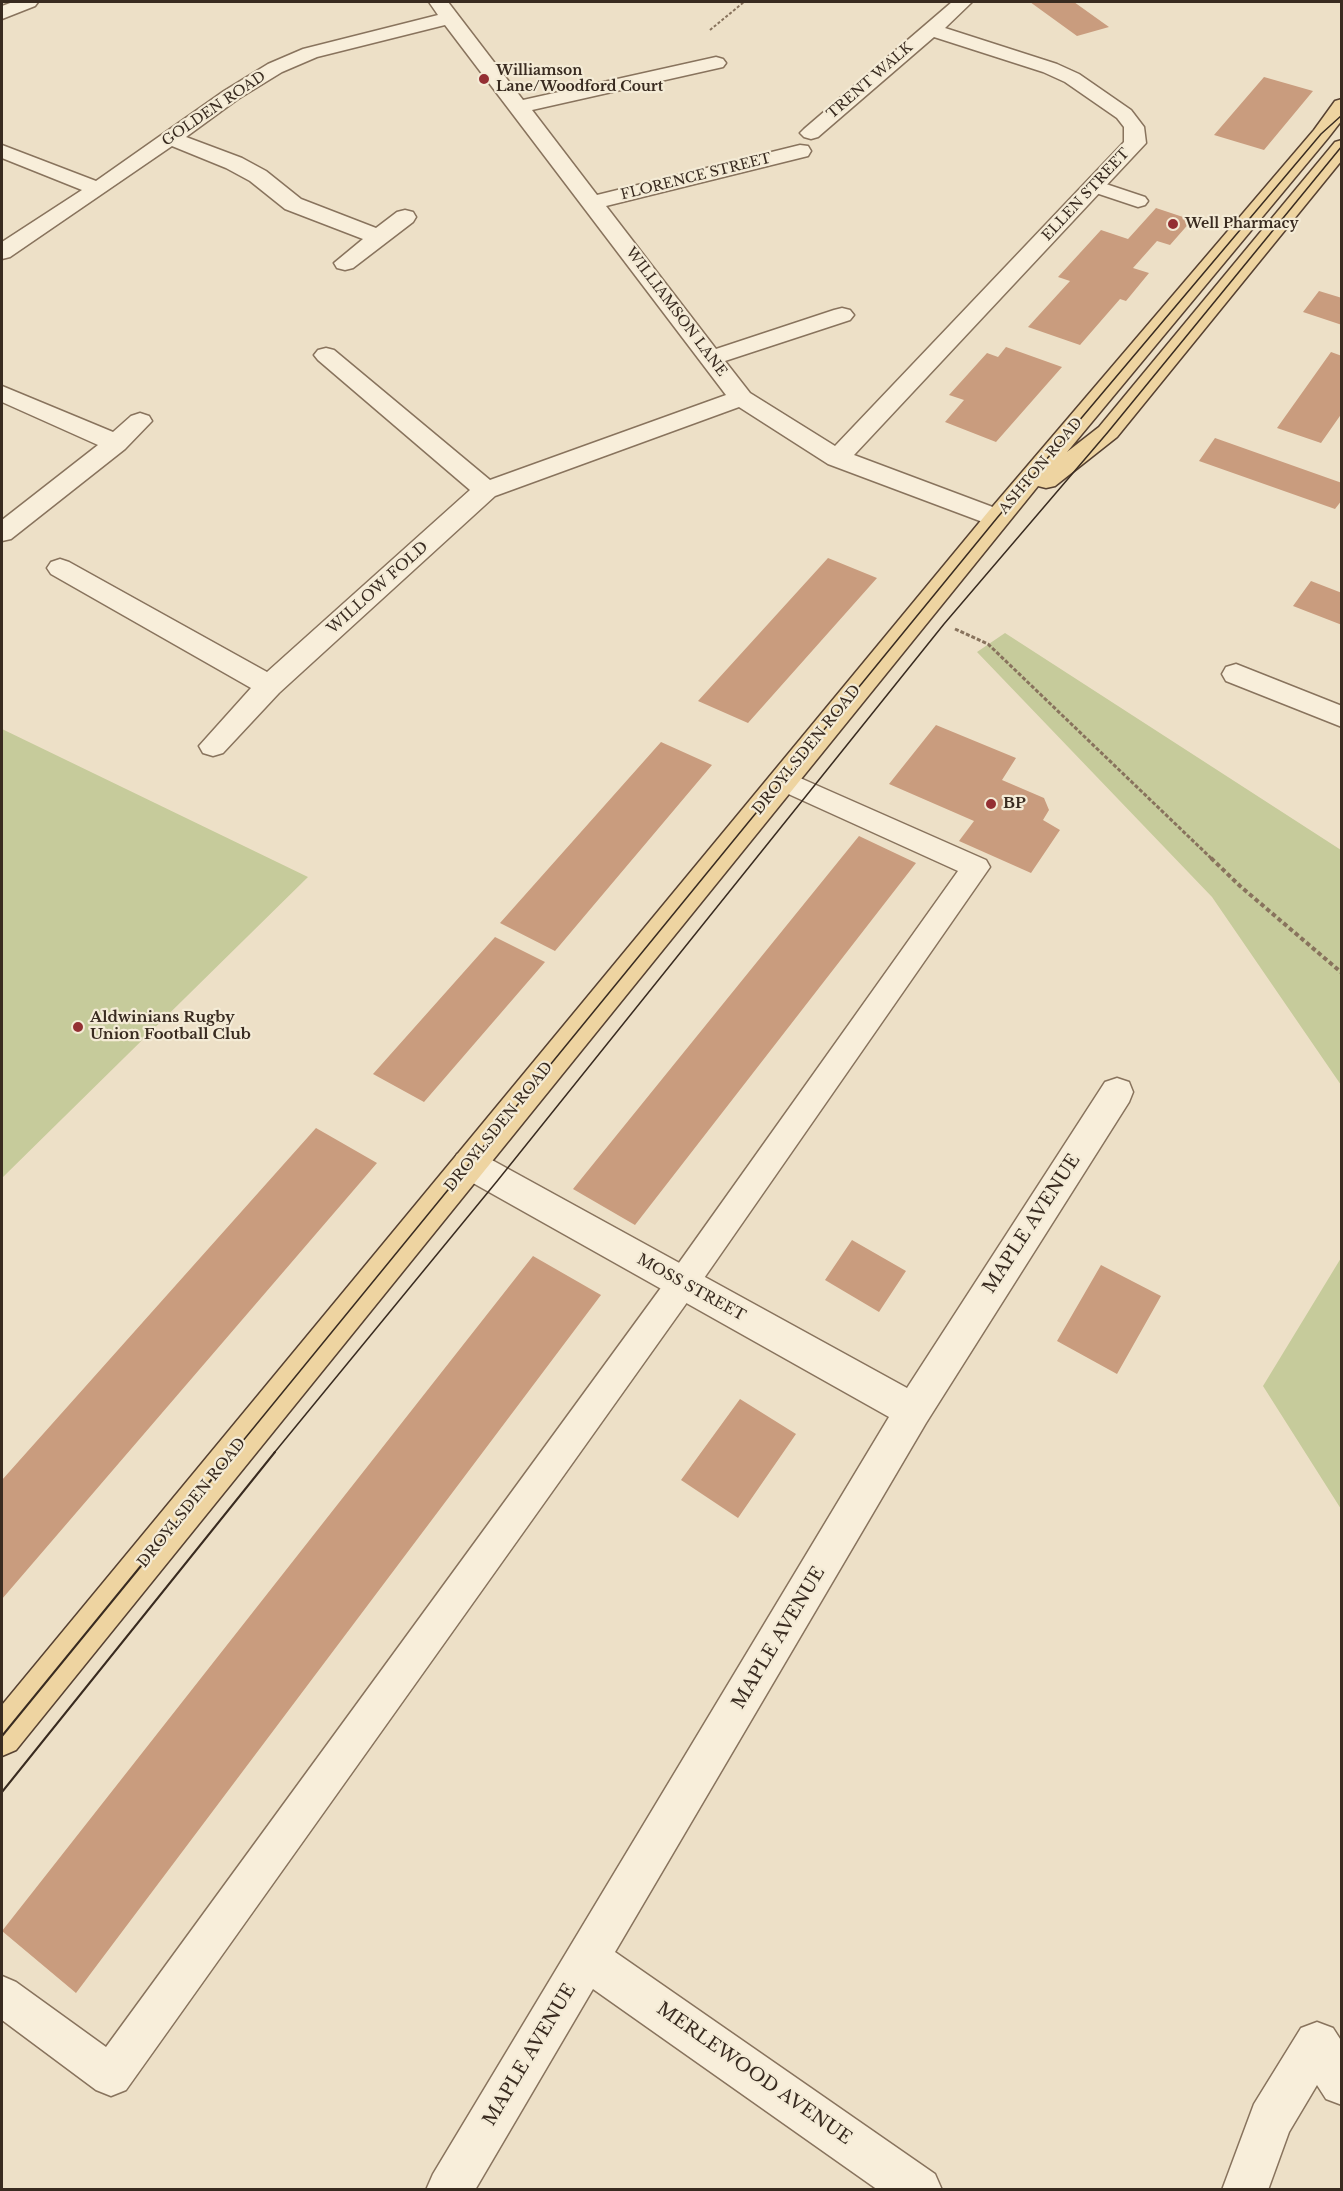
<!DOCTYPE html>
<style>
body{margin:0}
#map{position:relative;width:1343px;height:2191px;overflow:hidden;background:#ede0c7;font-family:"Libre Baskerville",serif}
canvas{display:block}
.frame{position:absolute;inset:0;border:3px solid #392b20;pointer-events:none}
</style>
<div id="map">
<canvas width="1343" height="2191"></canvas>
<div class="frame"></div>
</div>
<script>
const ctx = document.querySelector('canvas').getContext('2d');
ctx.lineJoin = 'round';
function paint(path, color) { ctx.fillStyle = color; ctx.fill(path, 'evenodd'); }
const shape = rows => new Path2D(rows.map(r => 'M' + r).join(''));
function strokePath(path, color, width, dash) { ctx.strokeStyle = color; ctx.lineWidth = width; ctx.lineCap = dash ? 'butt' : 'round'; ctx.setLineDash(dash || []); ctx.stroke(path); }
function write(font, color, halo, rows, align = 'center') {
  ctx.font = font + ' "Libre Baskerville",serif'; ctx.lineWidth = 4.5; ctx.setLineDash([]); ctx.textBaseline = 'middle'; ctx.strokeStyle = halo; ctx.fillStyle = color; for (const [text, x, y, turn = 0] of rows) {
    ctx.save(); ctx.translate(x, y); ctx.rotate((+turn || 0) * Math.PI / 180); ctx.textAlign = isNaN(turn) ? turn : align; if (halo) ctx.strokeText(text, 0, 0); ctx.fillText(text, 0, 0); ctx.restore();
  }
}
const green = shape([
 [1005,633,1341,850,1341,1085,1212,897,977,652],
 [2,729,308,877,2,1178],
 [1341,1258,1341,1509,1263,1386]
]);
const building = shape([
 [1030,2,1074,2,1109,27,1077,36],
 [1264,77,1313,91,1264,150,1214,135],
 [1156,208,1192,220,1170,245,1157,241,1133,268,1149,273,1126,301,1120,299,1080,345,1028,327,1070,281,1058,277,1101,230,1128,239],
 [1319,291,1342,298,1342,325,1303,312],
 [1006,347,1062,367,996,442,945,422,964,400,949,395,987,353,998,357],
 [1331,352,1342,356,1342,413,1321,443,1277,428],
 [1215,438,1342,483,1342,500,1335,509,1199,461],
 [828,558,877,578,748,723,698,701],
 [1311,581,1342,593,1342,625,1293,606],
 [936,725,1016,758,1002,780,1044,798,1049,810,1043,820,1060,830,1031,873,959,841,974,821,889,784],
 [661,742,712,765,555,951,500,923],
 [859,836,916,863,635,1225,573,1189],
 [495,937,545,962,424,1102,373,1074],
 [316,1128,377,1163,2,1599,2,1480],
 [852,1240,906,1271,879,1312,825,1280],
 [533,1256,601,1295,76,1993,2,1931],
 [1101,1265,1161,1296,1117,1374,1057,1341],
 [740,1399,796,1434,738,1518,681,1480]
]);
const pathFar2 = shape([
 [710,30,744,2]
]);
const pathFar1 = shape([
 [955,629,988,644,1213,860]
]);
const path = shape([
 [1211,858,1240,886,1342,973]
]);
const service = shape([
 [1094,180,1145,197,1148,201,1145,205,1138,207,1087,190,1084,186,1087,182,1094,180],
 [782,770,986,860,990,867,693,1294,126,2090,111,2096,96,2090,2,2020,2,1976,16,1982,106,2047,671,1274,958,871,773,787,769,780,773,773,782,770]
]);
const minor = shape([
 [13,2,38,2,35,6,2,19,2,6,13,2],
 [429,2,448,2,523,100,716,57,723,59,726,63,723,67,532,110,597,195,800,145,808,146,811,151,808,156,606,206,716,349,834,310,842,308,850,310,854,315,850,320,725,361,750,393,835,446,1124,142,1124,127,1117,118,1065,82,1043,72,934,37,818,137,811,139,804,137,800,133,804,129,952,2,972,2,945,28,1057,64,1079,74,1131,110,1144,127,1146,143,854,455,1006,512,1010,518,1006,524,997,526,988,524,828,464,739,407,495,496,279,693,223,753,213,756,203,753,199,746,251,688,51,574,47,568,51,562,60,559,69,562,267,672,470,490,318,360,314,355,318,350,326,348,334,350,490,480,726,395,445,25,317,57,282,72,238,99,186,137,242,158,266,171,301,199,376,228,397,212,405,210,413,212,416,217,413,222,353,268,345,270,337,268,334,263,363,239,285,209,250,181,226,168,172,146,10,257,2,259,2,242,82,190,2,158,2,145,96,181,224,91,268,64,303,49,438,15,429,2],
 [2,386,113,432,131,416,140,413,149,416,152,421,125,449,11,539,2,541,2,520,98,445,2,402,2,386],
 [1236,664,1342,706,1342,727,1226,681,1222,674,1226,667,1236,664],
 [1117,1078,1129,1082,1133,1092,1129,1102,926,1423,615,1952,935,2174,942,2190,878,2190,593,1989,475,2190,426,2190,433,2174,889,1417,457,1174,452,1164,457,1154,469,1150,481,1154,907,1388,1105,1082,1117,1078],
 [1317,2022,1333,2028,1342,2042,1342,2105,1326,2099,1317,2085,1289,2132,1268,2190,1222,2190,1254,2104,1301,2028,1317,2022]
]);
const primary = shape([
 [1342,99,1342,120,1328,138,1067,452,1099,427,1335,142,1342,140,1342,160,1117,437,1055,486,1046,488,1038,486,16,1750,2,1756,2,1705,988,512,1314,130,1335,101,1342,99]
]);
const tramFar1 = shape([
 [233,1453,997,518,1321,134,1342,115],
 [274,1453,498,1180,944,624,1108,432,1342,146]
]);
const tram = shape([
 [2,1736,234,1452],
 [2,1792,275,1452]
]);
const markers = [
 [484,79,6,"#942f33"],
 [1173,224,6,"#942f33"],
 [991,804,6,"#942f33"],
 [78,1027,6,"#942f33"]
];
const farPoinames = [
 ["Williamson",496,71],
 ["Lane/Woodford Court",496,87],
 ["Well Pharmacy",1185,224]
];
const farStreetnames = [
 ["TRENT WALK",870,81,-41],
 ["GOLDEN ROAD",214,109,-34],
 ["FLORENCE STREET",696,177,-14],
 ["ELLEN STREET",1086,195,-47],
 ["WILLIAMSON LANE",676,312,53],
 ["ASHTON ROAD",1041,466,-50]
];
const streetNames = [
 ["WILLOW FOLD",378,588,-42],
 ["DROYLSDEN ROAD",807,750,-51],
 ["DROYLSDEN ROAD",499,1127,-51],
 ["MOSS STREET",691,1288,29],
 ["DROYLSDEN ROAD",192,1503,-51]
];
const poiNames = [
 ["BP",1003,804],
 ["Aldwinians Rugby",90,1018],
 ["Union Football Club",90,1035]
];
const nearStreetnames = [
 ["MAPLE AVENUE",1032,1224,-57],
 ["MAPLE AVENUE",779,1638,-59],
 ["MAPLE AVENUE",530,2055,-59],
 ["MERLEWOOD AVENUE",754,2074,35]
];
paint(green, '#c6cb9b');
paint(building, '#c99c7e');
strokePath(service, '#88735d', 3);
strokePath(minor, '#88735d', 3);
strokePath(primary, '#564131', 3);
strokePath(pathFar2, '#88735d', 2, [3, 2]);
strokePath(pathFar1, '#88735d', 3, [4, 2]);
strokePath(path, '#88735d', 4, [4.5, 3]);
paint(service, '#f8eeda');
paint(minor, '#f8eeda');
paint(primary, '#eed4a1');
strokePath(tramFar1, '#392b20', 1.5);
strokePath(tram, '#392b20', 2);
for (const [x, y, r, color] of markers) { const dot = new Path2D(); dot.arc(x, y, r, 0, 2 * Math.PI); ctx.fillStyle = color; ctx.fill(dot); strokePath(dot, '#f4ebd6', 2); }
write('bold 14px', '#392b20', '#f4ebd6', farPoinames, 'left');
write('14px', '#392b20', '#f4ebd6', farStreetnames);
write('15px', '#392b20', '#f4ebd6', streetNames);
write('bold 15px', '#392b20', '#f4ebd6', poiNames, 'left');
write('18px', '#392b20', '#f4ebd6', nearStreetnames);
</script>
